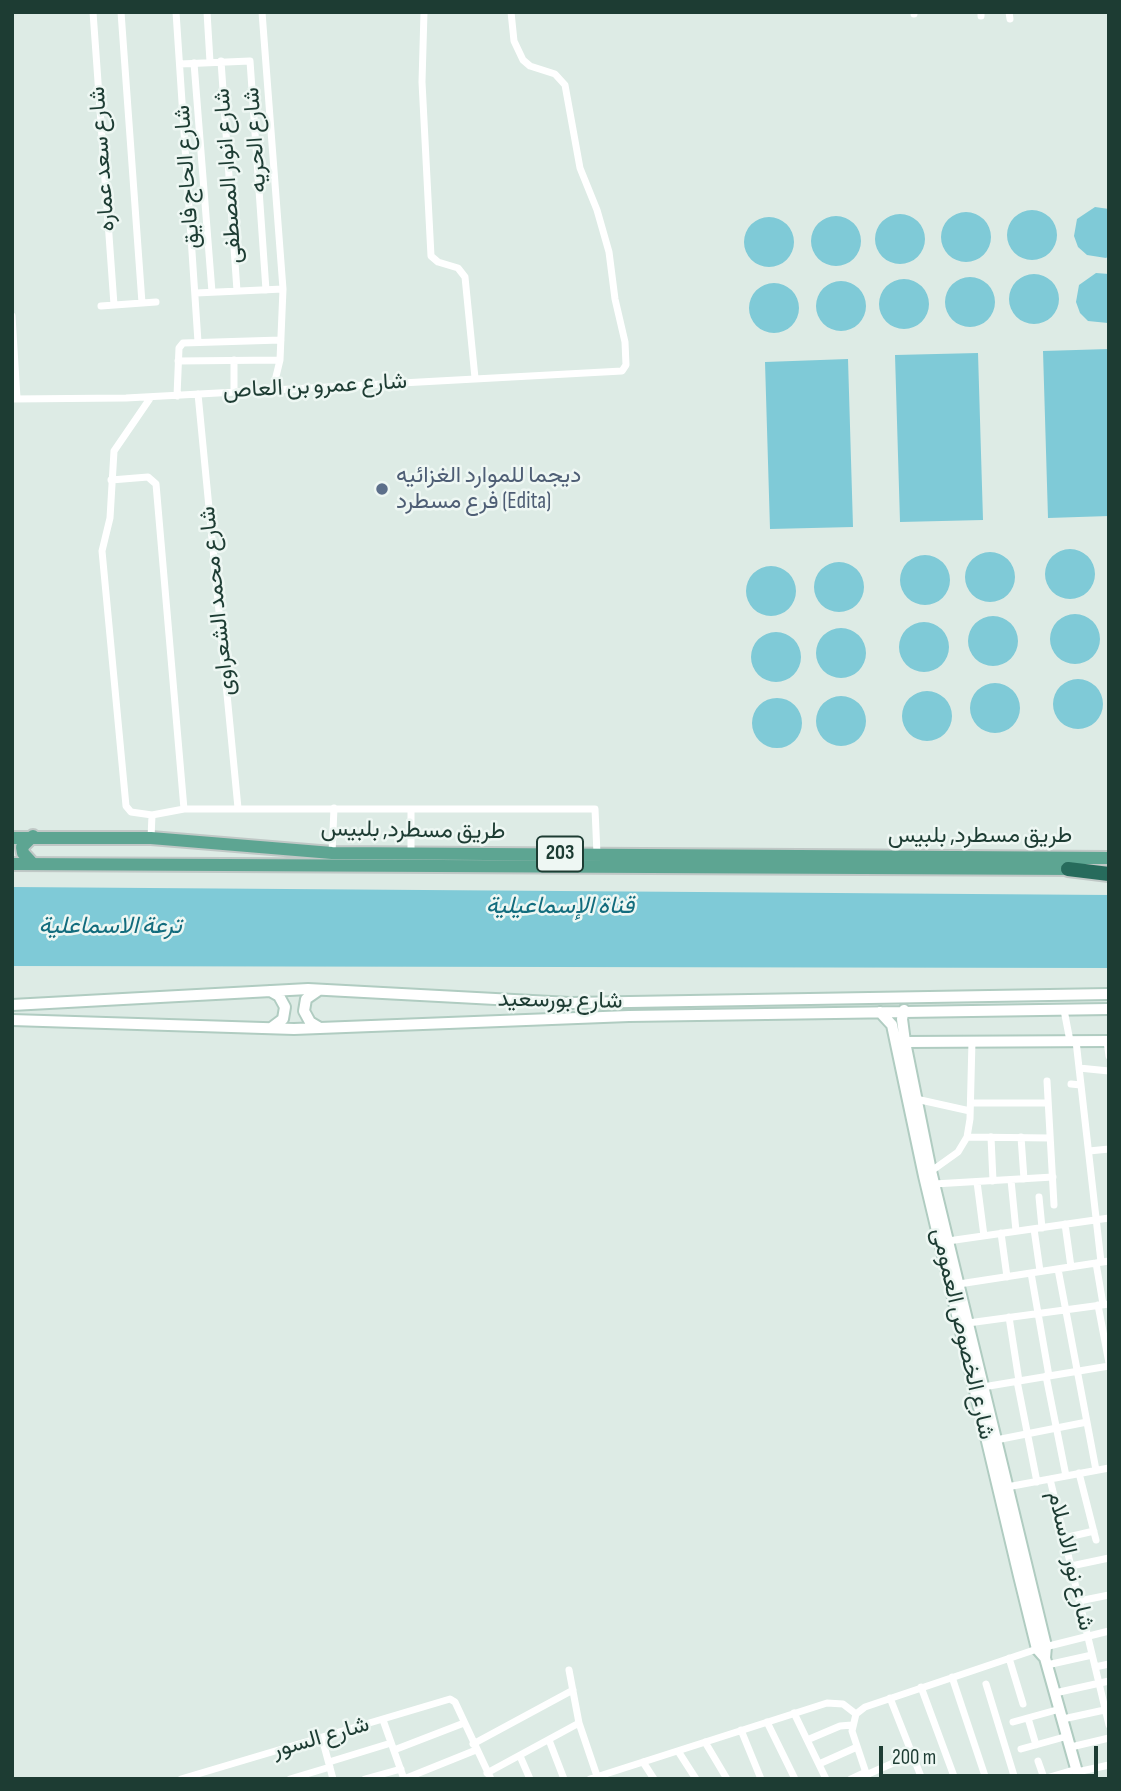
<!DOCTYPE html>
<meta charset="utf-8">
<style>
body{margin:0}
#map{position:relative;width:1121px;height:1791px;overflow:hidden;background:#ddebe5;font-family:"Sofia Sans Condensed",sans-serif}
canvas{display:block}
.frame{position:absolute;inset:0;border:14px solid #1d3c33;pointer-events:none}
.scale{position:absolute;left:879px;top:1746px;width:219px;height:32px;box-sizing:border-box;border:4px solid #1d3c33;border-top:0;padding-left:9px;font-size:21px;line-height:24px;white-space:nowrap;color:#1d3c33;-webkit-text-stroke:5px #eef7f3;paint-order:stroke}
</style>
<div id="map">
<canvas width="1121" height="1791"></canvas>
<div class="frame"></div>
<div class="scale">200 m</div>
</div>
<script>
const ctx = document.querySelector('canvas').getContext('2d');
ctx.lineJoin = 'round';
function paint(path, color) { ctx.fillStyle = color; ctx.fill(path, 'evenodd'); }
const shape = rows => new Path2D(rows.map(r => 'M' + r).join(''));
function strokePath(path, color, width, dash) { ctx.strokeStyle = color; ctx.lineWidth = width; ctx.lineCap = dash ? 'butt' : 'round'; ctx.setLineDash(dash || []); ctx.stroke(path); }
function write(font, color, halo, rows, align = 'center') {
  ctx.font = font + ' "Sofia Sans Condensed",Vazirmatn,sans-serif'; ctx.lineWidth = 5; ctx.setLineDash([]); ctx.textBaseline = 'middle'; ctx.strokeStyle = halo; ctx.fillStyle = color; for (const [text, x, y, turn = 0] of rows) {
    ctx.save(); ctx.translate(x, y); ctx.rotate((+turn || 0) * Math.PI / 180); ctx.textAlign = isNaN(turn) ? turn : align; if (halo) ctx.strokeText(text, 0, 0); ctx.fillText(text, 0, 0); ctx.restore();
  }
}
const water = shape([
 [1095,207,1109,209,1109,256,1106,258,1087,255,1078,247,1074,236,1077,219],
 '1007 235a25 25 0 1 1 50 0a25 25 0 1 1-50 0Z',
 '941 237a25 25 0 1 1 50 0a25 25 0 1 1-50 0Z',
 '875 239a25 25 0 1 1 50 0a25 25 0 1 1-50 0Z',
 '811 241a25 25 0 1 1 50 0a25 25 0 1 1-50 0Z',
 '744 242a25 25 0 1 1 50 0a25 25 0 1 1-50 0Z',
 [1096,273,1109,274,1108,323,1088,321,1080,313,1076,302,1079,285],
 '1009 299a25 25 0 1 1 50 0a25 25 0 1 1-50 0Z',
 '945 302a25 25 0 1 1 50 0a25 25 0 1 1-50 0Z',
 '879 304a25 25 0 1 1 50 0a25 25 0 1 1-50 0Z',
 '816 306a25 25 0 1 1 50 0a25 25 0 1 1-50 0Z',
 '749 308a25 25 0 1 1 50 0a25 25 0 1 1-50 0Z',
 [1109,349,1109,516,1048,518,1043,351],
 [978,353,983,520,900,522,895,355],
 [848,359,853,527,770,529,765,362],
 '1045 574a25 25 0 1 1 50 0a25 25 0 1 1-50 0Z',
 '965 577a25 25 0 1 1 50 0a25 25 0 1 1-50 0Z',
 '900 580a25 25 0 1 1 50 0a25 25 0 1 1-50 0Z',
 '814 587a25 25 0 1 1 50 0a25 25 0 1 1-50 0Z',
 '746 591a25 25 0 1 1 50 0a25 25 0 1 1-50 0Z',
 '1050 639a25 25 0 1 1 50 0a25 25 0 1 1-50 0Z',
 '968 641a25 25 0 1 1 50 0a25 25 0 1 1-50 0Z',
 '899 647a25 25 0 1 1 50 0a25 25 0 1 1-50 0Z',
 '816 653a25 25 0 1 1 50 0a25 25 0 1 1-50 0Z',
 '751 657a25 25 0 1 1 50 0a25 25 0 1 1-50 0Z',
 '1053 704a25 25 0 1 1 50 0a25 25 0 1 1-50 0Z',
 '970 708a25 25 0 1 1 50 0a25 25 0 1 1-50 0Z',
 '902 716a25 25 0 1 1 50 0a25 25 0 1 1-50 0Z',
 '816 721a25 25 0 1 1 50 0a25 25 0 1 1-50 0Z',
 '752 723a25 25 0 1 1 50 0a25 25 0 1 1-50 0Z',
 [12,887,1109,895,1109,968,12,966]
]);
const street = shape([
 [93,12,114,305],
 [121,12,142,303],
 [176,12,198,342],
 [207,12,210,62],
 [262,12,283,289,280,360,273,389],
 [424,12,422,82,431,256,438,262,458,268,465,277,475,378],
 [914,12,914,14],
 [981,12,981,16],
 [1009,12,1010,19],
 [221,61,237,291],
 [194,63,212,292],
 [180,64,250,61,266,290],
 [196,293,283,289],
 [101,306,156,302],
 [12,316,17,398],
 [234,360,234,392],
 [178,361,280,360],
 [198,394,238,808],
 [177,396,179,348,183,343,281,340],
 [151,397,114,451,110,518,102,551,126,806,131,812,152,815,184,809,595,809,597,854],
 [12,399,126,398,622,371,626,365,625,342,615,299,609,252,597,210,580,168,565,85,555,74,530,66,523,60,514,41,511,12],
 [111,480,148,477,156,484,184,809],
 [411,809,411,852],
 [151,838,152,815],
 [332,853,334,808],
 [1064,1010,1070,1041],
 [1076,1041,1101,1262],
 [1107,1041,1109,1056],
 [1079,1068,1109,1071],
 [1047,1081,1054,1205],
 [1071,1084,1081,1085],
 [916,1099,970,1111],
 [971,1103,1048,1103],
 [967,1137,1050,1138],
 [991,1137,993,1181],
 [1021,1137,1024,1179],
 [1089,1151,1109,1149],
 [930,1172,958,1152,967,1137,970,1119,972,1041],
 [1011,1180,1016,1231],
 [977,1182,984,1236],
 [934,1184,1053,1177],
 [1039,1197,1042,1228],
 [1065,1224,1071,1267],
 [1034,1229,1040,1271],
 [1001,1233,1007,1277],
 [948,1241,1109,1218],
 [1096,1263,1103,1304],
 [1058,1269,1096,1470],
 [1031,1273,1049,1376],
 [959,1284,1109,1261],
 [1098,1305,1109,1363],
 [1009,1317,1019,1381],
 [968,1323,1109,1304],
 [1046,1376,1066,1476],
 [1017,1381,1037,1482],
 [983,1387,1109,1366],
 [996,1440,1087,1422],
 [1079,1473,1096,1540],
 [1050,1479,1109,1725],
 [1007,1487,1109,1468],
 [1064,1538,1094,1531],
 [1071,1566,1109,1558],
 [1079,1601,1109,1595],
 [1009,1658,1023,1704],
 [1047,1665,1092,1655],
 [1095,1667,1109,1664],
 [569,1670,579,1723,597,1776],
 [952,1677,986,1779],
 [986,1684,1015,1779],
 [921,1687,955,1779],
 [1055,1693,1109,1681],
 [890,1698,922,1779],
 [794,1713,826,1779],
 [1028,1718,1036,1745],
 [1063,1719,1109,1709],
 [383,1720,404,1779],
 [767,1722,795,1779],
 [1013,1722,1060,1709],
 [741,1730,761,1779],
 [322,1738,333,1779],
 [549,1740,564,1779],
 [807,1740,840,1726,852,1725],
 [705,1742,727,1779],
 [473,1744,573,1690],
 [1071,1747,1109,1738],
 [1021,1749,1068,1736],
 [394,1750,464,1723],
 [678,1751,696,1779],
 [520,1756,530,1779],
 [1038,1761,1044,1778],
 [329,1762,391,1743],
 [643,1762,654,1779],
 [819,1764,857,1747],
 [1077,1772,1109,1765],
 [487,1773,579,1723],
 [866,1775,900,1760],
 [181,1779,450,1699,455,1702,491,1779],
 [290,1779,330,1767],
 [365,1779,401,1769],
 [404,1779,476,1750],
 [590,1779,827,1703,843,1704,856,1714],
 [851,1779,866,1772],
 [868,1779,852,1731,856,1714,865,1707,1037,1649,1109,1631],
 [1043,1779,1077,1769]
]);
const secondary = shape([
 [319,990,306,999,304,1011,310,1022,320,1028],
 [270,991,279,996,285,1007,283,1019,271,1028],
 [12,1005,308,989,570,1003,1109,994],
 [904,1010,902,1019,905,1042,931,1171,1046,1646,1045,1658,1079,1779],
 [880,1012,892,1025,924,1176,1019,1576,1037,1649,1045,1658],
 [12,1020,294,1029,629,1016,1109,1009],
 [905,1042,1109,1041]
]);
const primary = shape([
 [33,836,22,847,23,853,33,864],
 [12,838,151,838,332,853,1109,858],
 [12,864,1076,869]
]);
const highway = shape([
 [1068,869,1109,874]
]);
const markers = [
 [382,489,7,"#5c6f8a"]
];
const shields = [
 [560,854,46]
];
const shieldNames = [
 ["203",560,854]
];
const streetNames = [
 ["شارع الحريه",256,140,-94],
 ["شارع سعد عماره",103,159,-94],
 ["شارع انوار المصطفى",229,176,-94],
 ["شارع الحاج فايق",188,177,-94],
 ["شارع عمرو بن العاص",315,387,-3],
 ["شارع محمد الشعراوى",218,601,-96],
 ["طريق مسطرد, بلبيس",413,831,1],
 ["طريق مسطرد, بلبيس",980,836],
 ["شارع بورسعيد",560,1001,1],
 ["شارع الخصوص العمومى",962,1334,77],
 ["شارع نور الاسلام",1070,1561,77],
 ["شارع السور",321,1738,-16]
];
const serviceNames = [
 ["ديجما للموارد الغزائيه",396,476],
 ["فرع مسطرد (Edita)",396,502]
];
const waterNames = [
 ["قناة الإسماعيلية",560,907],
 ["ترعة الاسماعلية",110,927]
];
paint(water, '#7fcad7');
strokePath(secondary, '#b0ccc1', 14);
strokePath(primary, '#c0c8c6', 16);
strokePath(highway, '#c0c8c6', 18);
strokePath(street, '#fff', 7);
strokePath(secondary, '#fff', 10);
strokePath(primary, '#5da592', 12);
strokePath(highway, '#276b5c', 14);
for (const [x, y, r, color] of markers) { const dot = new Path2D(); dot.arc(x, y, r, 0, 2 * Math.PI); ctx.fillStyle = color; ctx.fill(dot); strokePath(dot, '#eef7f3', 2.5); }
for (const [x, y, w] of shields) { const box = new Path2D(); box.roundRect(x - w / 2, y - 17.5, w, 35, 5); ctx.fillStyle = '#eef7f3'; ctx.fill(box); strokePath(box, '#1d3c33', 2); }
write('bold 21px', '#1d3c33', null, shieldNames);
write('23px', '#1d3c33', '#eef7f3', streetNames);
write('23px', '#4e5e75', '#eef7f3', serviceNames, 'left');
write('italic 24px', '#126c7d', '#eef7f3', waterNames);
</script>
